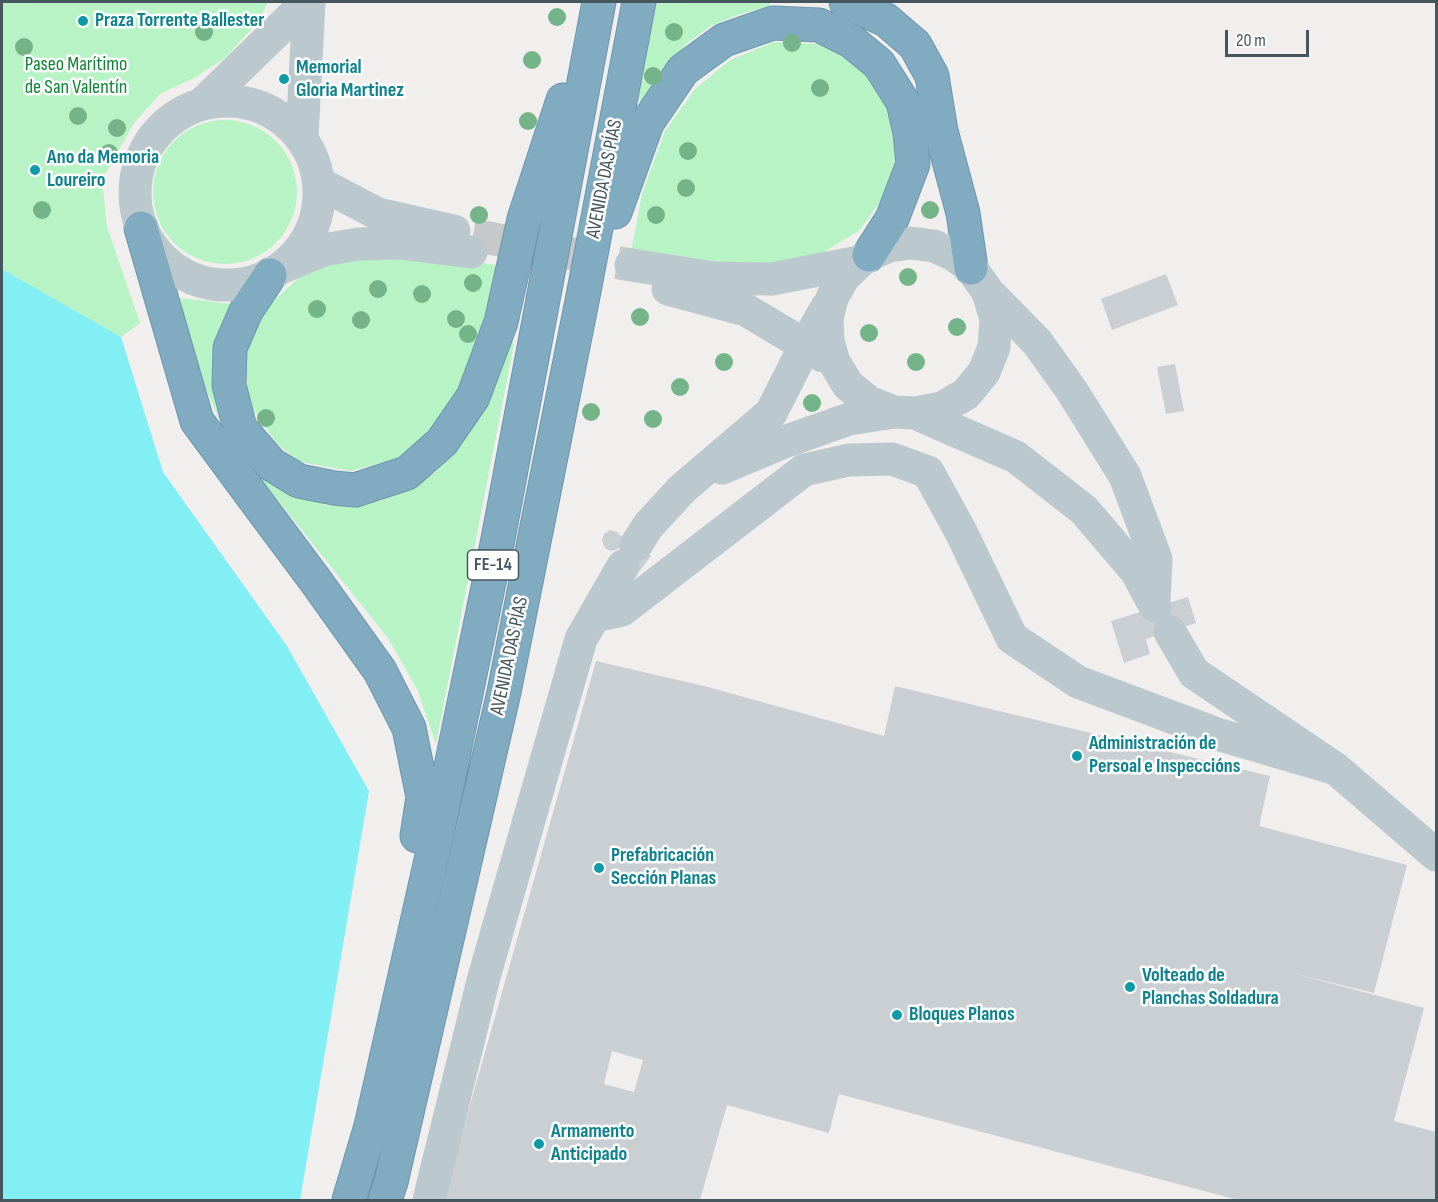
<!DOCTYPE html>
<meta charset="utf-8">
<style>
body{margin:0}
#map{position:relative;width:1438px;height:1202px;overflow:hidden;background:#f1eeee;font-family:"Sofia Sans Condensed",sans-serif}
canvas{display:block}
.frame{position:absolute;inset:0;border:3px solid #45565d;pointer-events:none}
.scale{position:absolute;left:1225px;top:30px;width:84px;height:27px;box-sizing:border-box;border:3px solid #45565d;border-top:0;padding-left:8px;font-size:18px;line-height:21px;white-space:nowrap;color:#45565d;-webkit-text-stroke:4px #fff;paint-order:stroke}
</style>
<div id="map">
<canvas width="1438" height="1202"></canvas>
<div class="frame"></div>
<div class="scale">20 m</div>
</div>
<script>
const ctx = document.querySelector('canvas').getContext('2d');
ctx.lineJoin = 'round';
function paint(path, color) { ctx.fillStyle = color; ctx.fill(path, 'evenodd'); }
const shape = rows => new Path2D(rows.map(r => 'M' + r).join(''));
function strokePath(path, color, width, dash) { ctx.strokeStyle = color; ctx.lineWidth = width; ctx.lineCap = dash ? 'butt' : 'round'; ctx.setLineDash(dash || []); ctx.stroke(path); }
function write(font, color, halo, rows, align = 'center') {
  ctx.font = font + ' "Sofia Sans Condensed",sans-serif'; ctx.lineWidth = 5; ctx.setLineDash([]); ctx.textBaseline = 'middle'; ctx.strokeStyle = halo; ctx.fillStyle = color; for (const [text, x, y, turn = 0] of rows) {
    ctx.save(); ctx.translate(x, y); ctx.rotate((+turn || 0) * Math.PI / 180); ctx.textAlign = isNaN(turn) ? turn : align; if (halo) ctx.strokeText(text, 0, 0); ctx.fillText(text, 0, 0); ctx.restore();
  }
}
const green = shape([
 [2,2,268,2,258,22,225,58,196,77,160,94,134,123,102,180,107,227,140,323,121,337,2,269],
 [657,2,770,2,769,6,735,16,712,25,686,44,641,106,638,98],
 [774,42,819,44,860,66,889,108,898,145,890,187,860,230,819,255,769,268,631,252,642,194,665,131,695,89,730,60],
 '153 192a72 72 0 1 1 144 0a72 72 0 1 1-144 0Z',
 [354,258,470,261,503,266,462,392,434,430,400,458,350,471,300,462,276,443,248,401,246,354,265,309,305,272],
 [180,298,231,304,218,355,273,480,327,506,381,501,436,472,474,422,511,336,514,344,436,744,417,689,388,638,226,435,192,357]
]);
const water = shape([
 [2,269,121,337,163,472,287,646,369,791,300,1200,2,1200]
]);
const building = shape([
 [1166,274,1178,305,1112,330,1101,299],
 [1175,364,1184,411,1166,414,1157,367],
 [610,530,617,532,622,537,622,540,626,539,651,556,636,576,613,558,620,548,612,551,606,549,604,546,602,540,604,534],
 [1188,597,1196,623,1146,639,1150,654,1124,663,1111,621],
 [596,661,708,687,884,736,895,686,1270,776,1259,826,1407,865,1374,993,1292,973,1424,1008,1394,1121,1436,1132,1436,1200,1238,1200,839,1094,829,1133,727,1105,700,1200,443,1200],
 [612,1051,643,1060,634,1092,604,1084]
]);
const minorTunnel = shape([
 [473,235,631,265]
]);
const minor = shape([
 '135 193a92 92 0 1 1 184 0a92 92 0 1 1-184 0Z',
 [204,102,307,2],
 [302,138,309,2],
 [319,183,378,214,454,231],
 [631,265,714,278,772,279,859,262,869,255,889,246,911,243,934,246,954,255,971,268,988,292,996,319,994,347,984,372,966,394,942,408,915,413,894,412,869,402,848,385,834,362,828,341,827,319,832,298,843,278,859,262],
 [285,266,323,250,358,244,399,243,471,252],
 [668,289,746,310,823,356],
 [988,292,1037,342,1072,391,1125,476,1156,559,1154,601],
 [915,413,1016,457,1084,510,1136,571,1155,606],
 [722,468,784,442,849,419,894,412],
 [636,545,648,526,682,489,771,413,806,344,827,307],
 [594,616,622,610,804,470,849,460,892,459,928,472,961,532,1012,638,1078,682,1217,734,1336,769],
 [1170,632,1194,673,1336,769,1436,855],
 [429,1200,484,977,581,639,623,566]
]);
const highway = shape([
 [846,2,886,20,915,45,932,76,941,131,963,213,971,268],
 [615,212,647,123,683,70,724,40,773,23,819,25,851,41,879,64,903,102,910,133,913,164,892,219,869,255],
 [141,228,197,421,262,509,315,580,380,671,409,728,423,797,417,836],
 [270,275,246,311,230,348,229,385,240,428,271,464,299,481,334,488,355,490,407,473,442,442,473,397,501,322,524,219,563,100],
 [349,1200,371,1126,438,829,498,539,599,2],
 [385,1200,391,1182,504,692,584,291,639,2]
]);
const trees = [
 [557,17],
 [204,32],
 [674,32],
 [792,43],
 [24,47],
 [532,60],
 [653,76],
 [820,88],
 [78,116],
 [528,121],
 [117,128],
 [688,151],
 [109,153],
 [686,188],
 [42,210],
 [930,210],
 [479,215],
 [656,215],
 [908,277],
 [473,283],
 [378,289],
 [422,294],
 [317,309],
 [640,317],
 [456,319],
 [361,320],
 [957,327],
 [869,333],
 [468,334],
 [724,362],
 [916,362],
 [680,387],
 [812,403],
 [591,412],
 [266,418],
 [653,419]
];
const markers = [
 [83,21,6,"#0f9aa8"],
 [284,79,6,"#0f9aa8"],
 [35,170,6,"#0f9aa8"],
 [1077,756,6,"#0f9aa8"],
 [599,868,6,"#0f9aa8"],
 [1130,987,6,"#0f9aa8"],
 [897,1015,6,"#0f9aa8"],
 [539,1144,6,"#0f9aa8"]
];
const shields = [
 [493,565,51]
];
const shieldNames = [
 ["FE-14",493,565]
];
const cultureNames = [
 ["Praza Torrente Ballester",95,21],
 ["Memorial",296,68],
 ["Gloria Martinez",296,91],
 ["Ano da Memoria",47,158],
 ["Loureiro",47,181],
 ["Administración de",1089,744],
 ["Persoal e Inspeccións",1089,767],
 ["Prefabricación",611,856],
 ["Sección Planas",611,879],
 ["Volteado de",1142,976],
 ["Planchas Soldadura",1142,999],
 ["Bloques Planos",909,1015],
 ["Armamento",551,1132],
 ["Anticipado",551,1155]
];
const parkNames = [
 ["Paseo Marítimo",76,65],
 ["de San Valentín",76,88]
];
const streetNames = [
 ["AVENIDA DAS PÍAS",605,179,-79],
 ["AVENIDA DAS PÍAS",510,656,-78]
];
paint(green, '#b8f3c5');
paint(water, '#81eff3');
paint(building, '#cacfd3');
strokePath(minorTunnel, '#c6c8ca', 33, [33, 16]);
strokePath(highway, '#6c96ad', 35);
strokePath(minor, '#bbc9cf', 33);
strokePath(highway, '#81abc1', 33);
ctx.fillStyle = '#75b489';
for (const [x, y] of trees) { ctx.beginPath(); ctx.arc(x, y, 9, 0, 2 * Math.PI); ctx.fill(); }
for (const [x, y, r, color] of markers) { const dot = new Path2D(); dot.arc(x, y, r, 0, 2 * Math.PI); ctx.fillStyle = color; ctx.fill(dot); strokePath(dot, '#fff', 2); }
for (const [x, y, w] of shields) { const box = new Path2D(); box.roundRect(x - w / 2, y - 15, w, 30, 4.5); ctx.fillStyle = '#fff'; ctx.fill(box); strokePath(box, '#45565d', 1.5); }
write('bold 18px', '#45565d', null, shieldNames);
write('bold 20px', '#0d838f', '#fff', cultureNames, 'left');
write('20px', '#0f8536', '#fff', parkNames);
write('20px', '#45565d', '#fff', streetNames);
</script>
